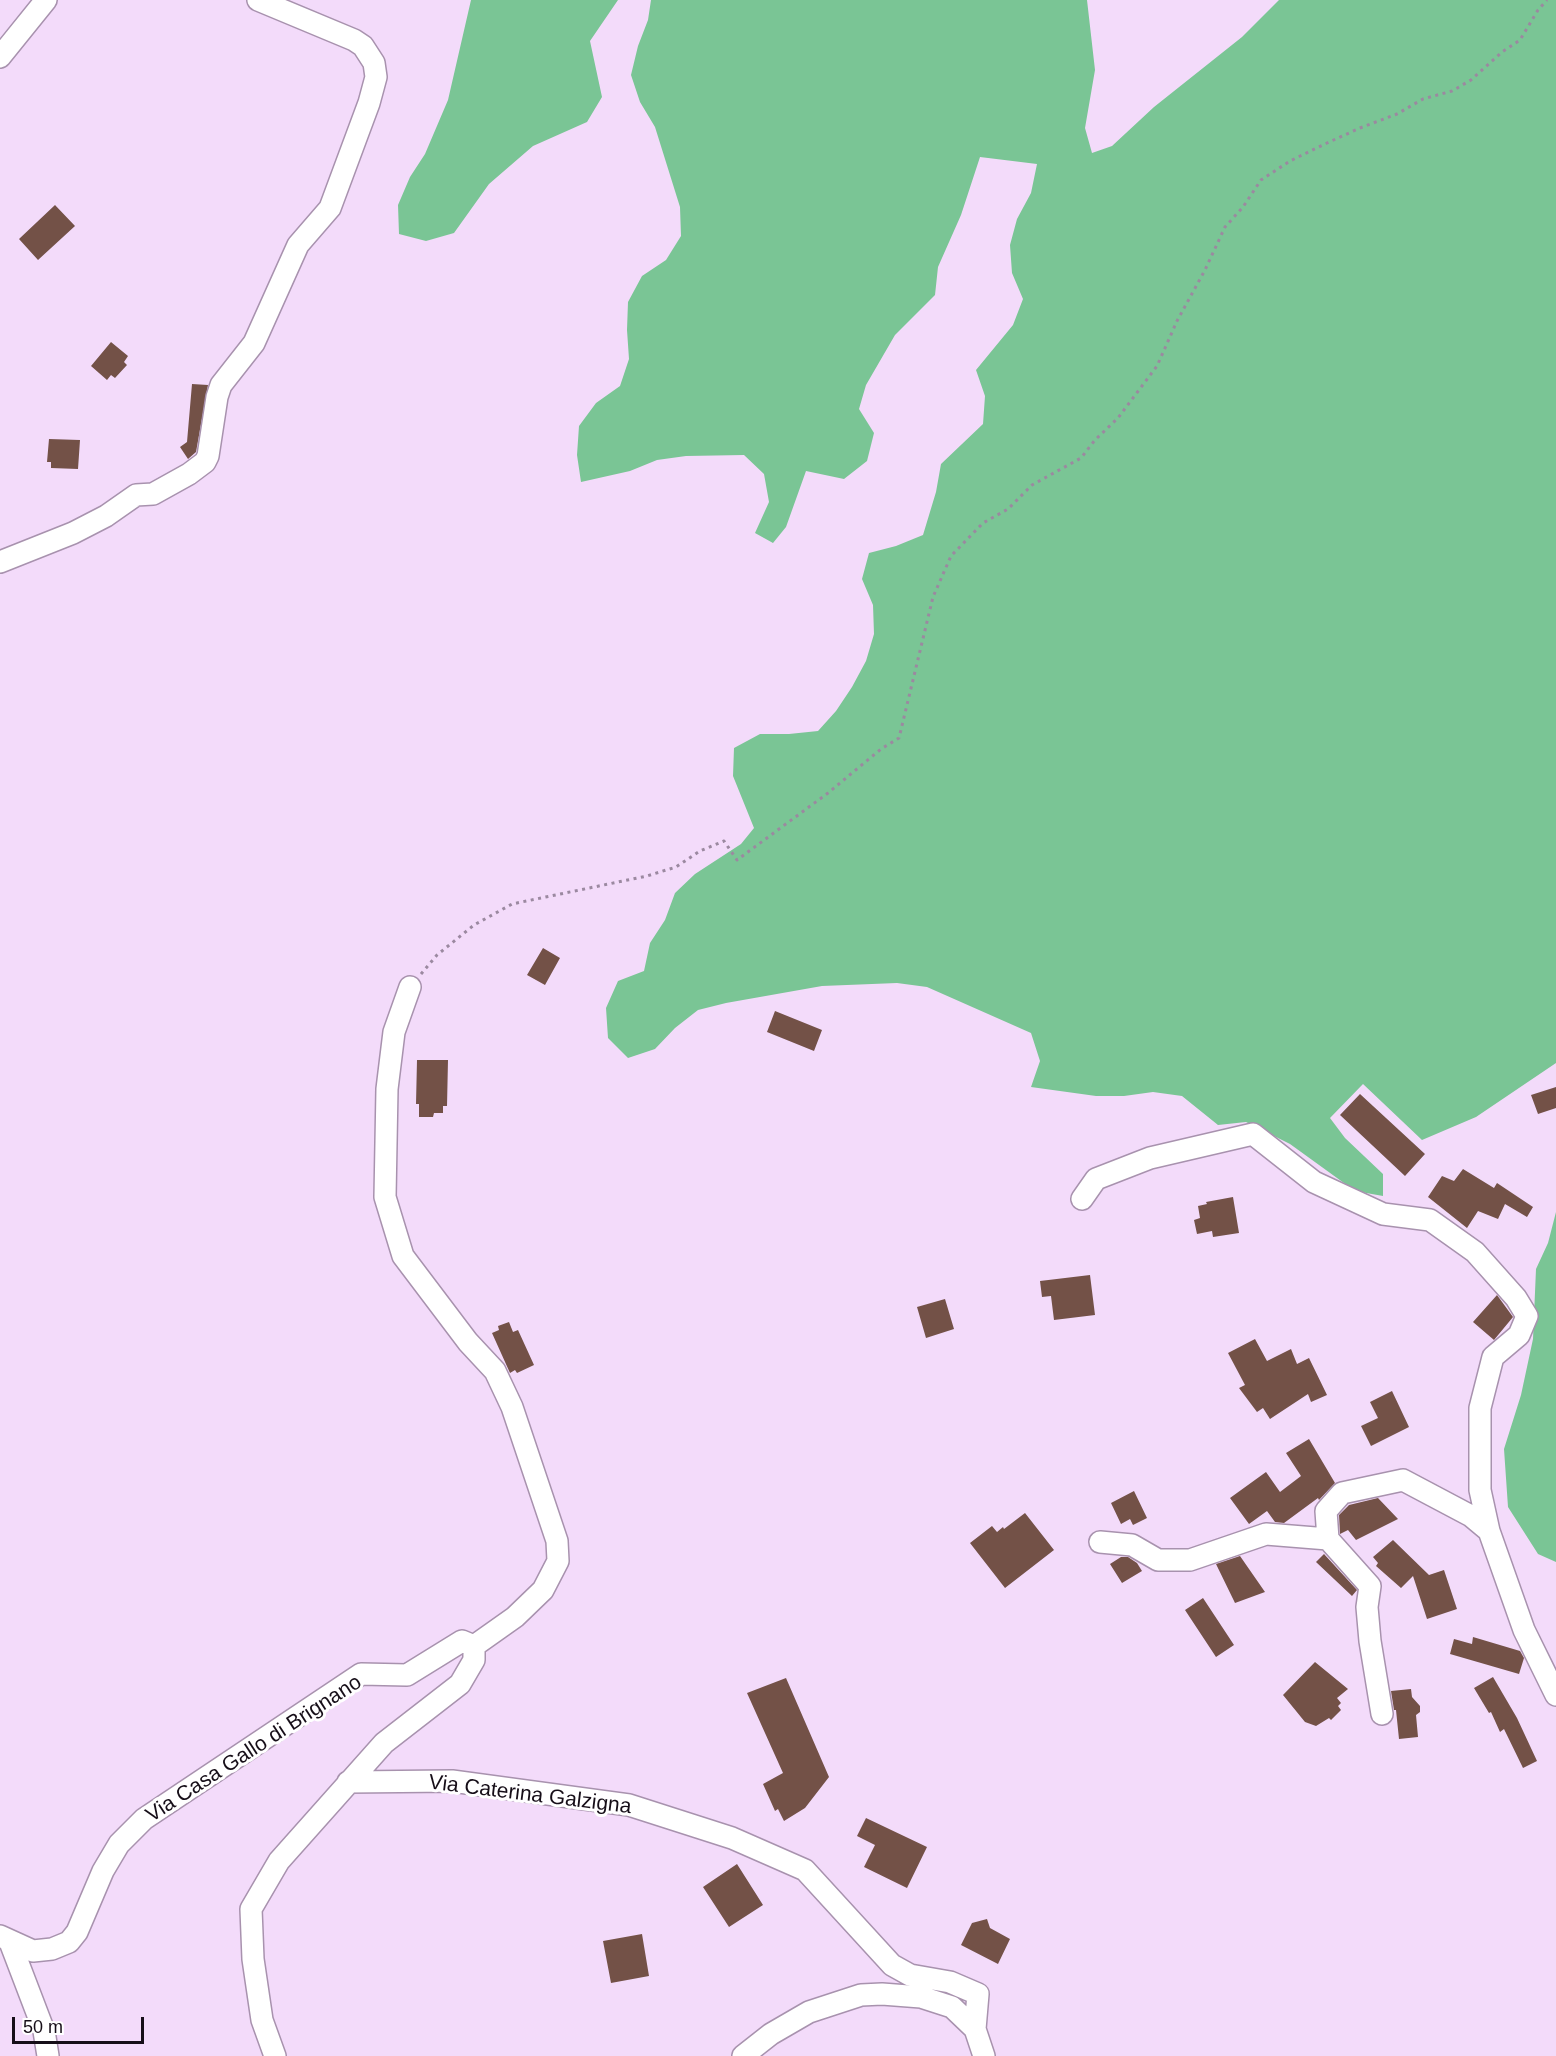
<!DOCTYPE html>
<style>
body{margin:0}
#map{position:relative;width:1556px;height:2056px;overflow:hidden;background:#f3dbfa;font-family:Helvetica,sans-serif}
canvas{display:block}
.scale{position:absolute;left:12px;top:2017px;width:132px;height:27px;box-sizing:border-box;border:3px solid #160e18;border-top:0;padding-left:8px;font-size:18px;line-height:21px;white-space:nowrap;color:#160e18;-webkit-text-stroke:4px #fff;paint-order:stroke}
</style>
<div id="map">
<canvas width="1556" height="2056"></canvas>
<div class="scale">50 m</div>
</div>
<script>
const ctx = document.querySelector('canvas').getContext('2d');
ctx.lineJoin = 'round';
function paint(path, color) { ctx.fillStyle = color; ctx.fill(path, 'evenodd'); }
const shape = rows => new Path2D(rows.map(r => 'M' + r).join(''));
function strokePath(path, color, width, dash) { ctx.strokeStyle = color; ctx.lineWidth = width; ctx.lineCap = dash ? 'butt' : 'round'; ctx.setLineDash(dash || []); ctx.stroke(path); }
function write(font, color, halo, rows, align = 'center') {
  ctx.font = font + ' Helvetica,sans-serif'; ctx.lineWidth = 6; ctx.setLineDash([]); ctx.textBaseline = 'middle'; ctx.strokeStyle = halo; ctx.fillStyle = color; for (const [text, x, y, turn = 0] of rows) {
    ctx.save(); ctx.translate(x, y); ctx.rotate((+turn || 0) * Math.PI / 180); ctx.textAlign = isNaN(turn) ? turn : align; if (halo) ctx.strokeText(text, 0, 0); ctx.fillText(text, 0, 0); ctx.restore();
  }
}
const green = shape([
 [471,0,618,0,590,41,602,97,587,122,533,146,489,184,454,233,426,241,399,234,398,205,410,177,425,154,448,100],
 [651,0,1087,0,1095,70,1085,128,1092,153,1112,146,1154,107,1242,37,1279,0,1556,0,1556,1063,1476,1117,1422,1140,1363,1084,1330,1118,1345,1138,1383,1174,1383,1196,1355,1191,1290,1144,1246,1122,1218,1125,1182,1096,1153,1092,1124,1096,1096,1096,1031,1087,1040,1061,1031,1033,927,987,897,983,822,986,726,1003,698,1010,675,1028,655,1049,628,1058,608,1038,606,1008,618,981,644,971,650,943,665,920,675,893,695,874,741,844,754,828,733,776,734,748,760,734,789,734,818,731,836,711,852,687,866,661,874,634,873,605,862,579,869,553,896,546,923,535,936,492,941,464,983,424,985,396,976,370,1013,325,1023,299,1012,273,1010,245,1017,219,1031,193,1037,164,980,157,961,215,938,267,935,295,895,335,866,385,859,409,874,433,867,461,844,479,806,471,786,527,773,543,755,533,769,502,764,474,744,455,686,456,657,460,630,471,581,482,577,455,579,426,596,403,620,386,629,359,627,330,628,302,642,276,666,260,681,236,680,207,655,127,640,102,631,75,638,46,648,20],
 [1556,1212,1556,1562,1538,1554,1508,1507,1504,1449,1521,1395,1533,1339,1536,1269,1548,1243]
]);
const building = shape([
 [55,205,75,226,38,260,19,239],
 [111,342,128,356,124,362,127,365,115,378,111,375,107,380,91,366],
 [192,384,208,385,196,452,188,459,180,447,187,442],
 [49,439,80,440,78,469,51,468,51,462,47,462],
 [543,948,560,958,545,985,527,975],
 [775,1011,822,1030,814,1051,767,1032],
 [417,1060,448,1060,447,1106,443,1106,443,1113,434,1113,433,1117,419,1117,419,1104,416,1104],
 [1556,1087,1556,1108,1538,1114,1531,1095],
 [1360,1094,1425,1154,1405,1176,1340,1115],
 [1463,1169,1494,1188,1497,1183,1533,1207,1527,1217,1505,1204,1498,1219,1478,1211,1467,1228,1428,1197,1442,1176,1454,1181],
 [1233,1197,1239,1233,1213,1237,1212,1231,1197,1234,1194,1220,1200,1218,1198,1206,1207,1204,1206,1202],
 [1090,1275,1095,1315,1054,1320,1051,1296,1042,1297,1040,1281],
 [1497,1295,1513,1317,1494,1340,1473,1322],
 [945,1299,954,1329,926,1338,917,1307],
 [509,1322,513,1332,518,1330,534,1365,517,1373,515,1370,510,1373,492,1333,499,1330,498,1326],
 [1255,1339,1267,1361,1291,1349,1297,1364,1309,1358,1327,1395,1311,1402,1308,1394,1270,1419,1263,1408,1257,1412,1239,1388,1245,1385,1228,1353],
 [1392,1391,1409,1427,1371,1446,1361,1426,1378,1418,1370,1402],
 [1309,1439,1335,1483,1319,1500,1318,1498,1284,1523,1275,1522,1267,1511,1249,1524,1230,1498,1266,1472,1280,1492,1301,1476,1286,1453],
 [1134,1491,1147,1518,1133,1525,1130,1519,1121,1524,1111,1503],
 [1378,1498,1398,1519,1356,1540,1348,1530,1340,1534,1339,1515,1349,1505],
 [1025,1513,1054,1550,1005,1588,970,1543,992,1526,997,1532,1003,1527,1004,1529],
 [1393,1540,1429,1575,1444,1570,1457,1609,1427,1619,1413,1576,1401,1588,1376,1566,1378,1563,1373,1557],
 [1324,1554,1357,1590,1352,1596,1316,1562],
 [1240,1556,1265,1592,1235,1603,1216,1564],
 [1121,1557,1128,1557,1137,1563,1142,1571,1122,1583,1110,1564],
 [1203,1598,1234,1645,1216,1657,1185,1610],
 [1473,1637,1520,1651,1524,1658,1519,1674,1450,1654,1454,1639,1472,1644],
 [1315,1662,1348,1689,1337,1698,1341,1703,1338,1706,1341,1710,1331,1720,1329,1718,1316,1726,1305,1722,1283,1695],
 [1493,1677,1517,1718,1537,1761,1523,1768,1504,1729,1500,1732,1491,1712,1489,1713,1474,1688],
 [786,1678,829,1777,805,1808,784,1821,778,1809,775,1811,763,1784,783,1773,747,1693],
 [1411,1689,1412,1697,1420,1706,1420,1712,1416,1715,1418,1737,1399,1739,1396,1710,1394,1710,1391,1691],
 [866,1818,927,1847,907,1888,864,1867,875,1845,857,1836],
 [737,1864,763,1905,729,1927,703,1887],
 [987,1919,990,1928,1010,1939,998,1964,961,1945,972,1923],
 [642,1934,649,1976,611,1983,603,1941]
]);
const path = shape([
 [421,974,437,955,474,925,512,904,647,876,676,867,700,851,724,841,737,860,828,793,881,749,899,738,933,597,951,556,983,523,1008,509,1032,485,1081,458,1095,440,1118,418,1157,366,1177,321,1205,270,1225,227,1243,207,1261,180,1290,161,1327,143,1360,128,1397,114,1423,99,1452,91,1471,80,1502,52,1520,40,1538,10,1547,0]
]);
const minor = shape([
 [0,57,46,0],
 [0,562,73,533,106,516,136,495,153,494,189,474,205,462,208,456,217,397,221,385,254,343,298,245,330,208,369,103,376,77,374,63,363,46,354,40,258,0],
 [410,987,394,1032,387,1089,385,1197,403,1256,468,1342,495,1371,512,1407,557,1541,558,1561,543,1590,515,1617,474,1646],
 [1082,1199,1096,1179,1150,1158,1253,1134,1314,1182,1383,1214,1430,1220,1475,1252,1516,1298,1527,1316,1519,1335,1493,1357,1480,1408,1480,1490,1489,1531,1524,1630,1556,1695],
 [1328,1539,1326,1511,1342,1493,1403,1480,1471,1516,1489,1531],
 [1100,1542,1132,1545,1158,1560,1190,1560,1266,1534,1328,1539,1370,1586,1367,1607,1370,1641,1382,1714],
 [348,1782,452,1781,629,1805,732,1838,805,1870,892,1965,910,1975,950,1982,978,1994,975,2029],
 [0,1936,33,1951,52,1949,69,1942,77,1932,103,1871,119,1844,144,1819,361,1674,407,1675,462,1641,474,1646],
 [10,1942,44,2031,48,2056],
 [275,2056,262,2020,253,1959,251,1909,279,1861,384,1743,460,1684,474,1660,474,1646],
 [743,2056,771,2034,809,2012,861,1995,882,1994,921,1997,952,2007,975,2029,984,2056]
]);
const streetNames = [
 ["Via Casa Gallo di Brignano",254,1749,-33],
 ["Via Caterina Galzigna",530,1795,7]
];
paint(green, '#7ac595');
paint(building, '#735147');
strokePath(minor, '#a892ae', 24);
strokePath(path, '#9b89a0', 3, [3, 4.5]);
strokePath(minor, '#fff', 21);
write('21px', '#160e18', '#fff', streetNames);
</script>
